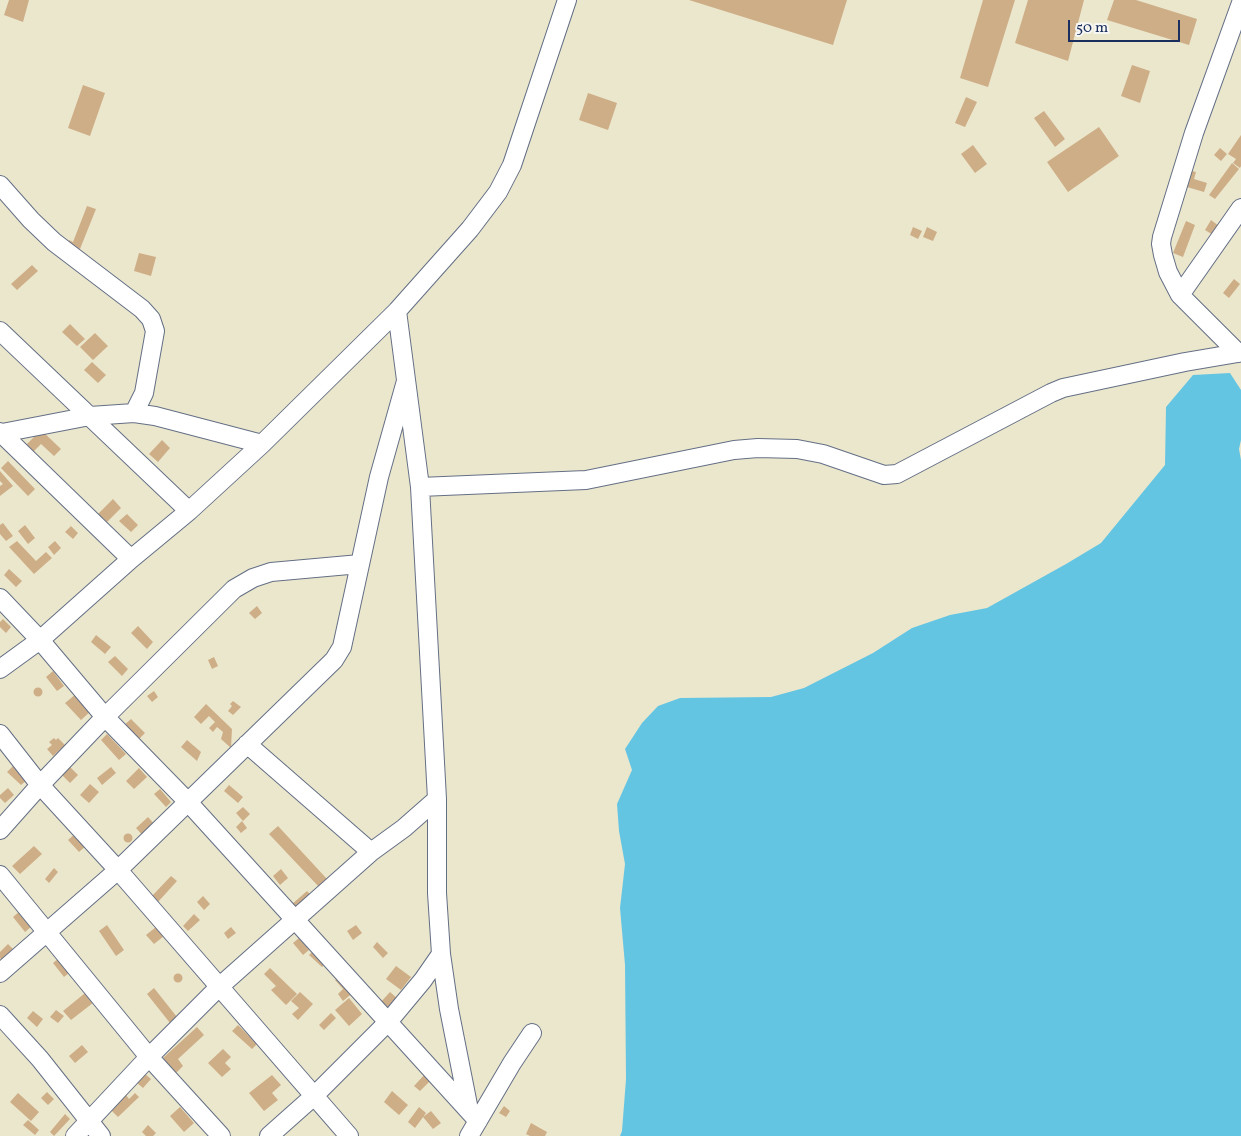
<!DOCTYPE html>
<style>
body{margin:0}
#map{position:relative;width:1241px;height:1136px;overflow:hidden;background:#ebe7cd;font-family:Vollkorn,serif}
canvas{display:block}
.scale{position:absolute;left:1068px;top:20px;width:112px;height:22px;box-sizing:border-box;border:2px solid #1b2f5e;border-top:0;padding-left:6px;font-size:15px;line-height:18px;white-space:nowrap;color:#1b2f5e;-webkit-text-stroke:4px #f6f6f2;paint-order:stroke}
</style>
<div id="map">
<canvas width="1241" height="1136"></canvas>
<div class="scale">50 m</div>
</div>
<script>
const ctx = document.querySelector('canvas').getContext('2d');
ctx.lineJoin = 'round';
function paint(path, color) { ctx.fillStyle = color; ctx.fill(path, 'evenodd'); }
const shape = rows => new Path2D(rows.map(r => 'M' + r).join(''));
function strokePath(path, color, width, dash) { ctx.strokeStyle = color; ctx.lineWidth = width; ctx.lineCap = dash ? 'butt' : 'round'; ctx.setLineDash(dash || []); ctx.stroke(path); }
const water = shape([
 [1230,373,1241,390,1241,440,1239,449,1241,460,1241,1136,620,1136,622,1131,626,1079,625,965,620,908,625,864,619,831,617,804,632,770,625,749,642,723,658,706,680,698,771,697,804,688,873,653,912,628,950,615,987,608,1066,564,1101,543,1165,465,1166,407,1193,375]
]);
const building = shape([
 [9,0,29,0,23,22,4,15],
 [689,0,847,0,833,45],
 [983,0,1015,0,988,87,960,78],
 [1028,0,1084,0,1068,61,1015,43],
 [1114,0,1136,0,1197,19,1189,45,1107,20],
 [1132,65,1150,71,1140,103,1121,96],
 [83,85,105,93,90,136,68,128],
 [588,93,617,103,608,130,579,120],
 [966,97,977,102,965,127,955,123],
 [1044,111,1065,139,1055,147,1034,118],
 [1099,127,1119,156,1068,192,1047,162],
 [1241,135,1241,166,1240,168,1233,163,1236,159,1228,154],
 [973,145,987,164,975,173,961,154],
 [1220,148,1227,154,1221,161,1214,155],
 [1232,163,1239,169,1215,199,1209,195],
 [1192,171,1196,172,1194,179,1207,183,1204,192,1187,187],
 [87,206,96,209,80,249,75,247,74,251,65,247,69,240,73,242],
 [1211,220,1219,226,1213,235,1205,230],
 [1186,221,1195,225,1183,257,1173,253],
 [913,227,922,231,918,239,910,235],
 [927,227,937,232,933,241,923,237],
 [139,253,156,257,151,276,134,271],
 [32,265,38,271,17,290,11,284],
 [1234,279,1240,284,1229,298,1223,293],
 [70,324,85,339,77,346,62,332],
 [95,333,108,346,93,360,80,347],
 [92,362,106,375,98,383,84,370],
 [41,430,61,449,54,456,41,444,31,454,24,447],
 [162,440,170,448,158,462,149,454],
 [8,461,35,489,28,496,1,468],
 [0,471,13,486,0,496,0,486,3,484,0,481],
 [113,499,121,508,107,522,103,518,98,522,95,517],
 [127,514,138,525,131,532,119,521],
 [3,523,13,536,6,541,0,534,0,525],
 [25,525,35,538,28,544,18,531],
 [71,526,78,533,73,539,65,532],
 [17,541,36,561,46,552,52,558,34,574,9,547],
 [55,541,61,548,54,555,48,547],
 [9,569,22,581,16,587,4,575],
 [257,606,262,613,255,619,249,613],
 [3,619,11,627,6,633,0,627,0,622],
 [138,626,153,642,147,649,131,633],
 [96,635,111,647,105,654,91,642],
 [115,656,128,669,122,676,108,662],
 [214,657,218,666,212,669,208,660],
 [53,671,64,686,57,691,46,677],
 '33.5 692a4.5 4.5 0 1 1 9 0a4.5 4.5 0 1 1-9 0Z',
 [154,691,158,697,152,702,147,696],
 [76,694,91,711,81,720,65,703],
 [233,701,241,707,233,715,228,711,232,706,230,704],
 [206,704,232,729,231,748,221,739,223,732,217,727,213,732,209,728,215,722,209,716,201,724,194,717],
 [131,719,145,733,138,740,123,726],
 [107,734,126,754,119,760,101,740],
 [54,738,56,740,58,738,65,745,53,756,47,749,52,745,49,742],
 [187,740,201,752,197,761,181,747],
 [13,766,27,780,21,785,7,772],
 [70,767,78,775,70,783,62,775],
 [111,767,116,773,102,785,97,778],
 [139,768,147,777,134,789,126,781],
 [90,784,99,792,89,803,80,795],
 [229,785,243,797,238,803,224,791],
 [8,788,14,795,5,803,0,798,0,795],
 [160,789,171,802,166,807,154,794],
 [243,807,250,814,243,821,236,813],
 [148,817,156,826,144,837,136,828],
 [242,821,247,828,241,833,236,827],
 [278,826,327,879,319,887,269,834],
 [76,833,87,845,79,852,68,840],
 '123.5 838a4.5 4.5 0 1 1 9 0a4.5 4.5 0 1 1-9 0Z',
 [34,846,42,854,20,874,12,866],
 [54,868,58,872,49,883,45,879],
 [281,869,288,878,280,885,273,876],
 [171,876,177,881,158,902,152,896],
 [307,891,313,897,297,911,291,905],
 [203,896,210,904,204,910,197,902],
 [20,911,32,926,25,932,13,917],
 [194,914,200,920,188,931,183,926],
 [107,925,124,950,116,956,99,931],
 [356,925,362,933,353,940,347,931],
 [156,927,164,936,154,944,146,935],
 [231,927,236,933,228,939,224,933],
 [299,938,309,950,303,955,293,943],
 [377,942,388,953,383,958,373,947],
 [8,944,14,950,3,961,0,958,0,952],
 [314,950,327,962,322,967,309,955],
 [59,958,70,972,64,977,53,963],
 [396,966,411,977,401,990,386,979],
 [270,968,297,994,286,1005,271,990,276,986,264,974],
 '173.5 978a4.5 4.5 0 1 1 9 0a4.5 4.5 0 1 1-9 0Z',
 [342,975,355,991,343,1001,338,994,343,989,335,980],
 [154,988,177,1017,170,1023,147,994],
 [90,989,98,999,71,1020,63,1011],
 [300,992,313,1004,298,1020,292,1014,299,1008,291,1001],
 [390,992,398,999,387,1011,380,1003],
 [349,998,362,1014,349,1026,335,1010],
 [56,1010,64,1016,58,1023,50,1017],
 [33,1011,43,1019,37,1027,27,1018],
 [331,1013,336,1018,324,1030,319,1025],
 [238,1025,257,1044,252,1049,232,1031],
 [197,1027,204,1035,178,1059,183,1066,176,1073,163,1058],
 [82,1045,88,1052,75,1063,69,1056],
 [223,1049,231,1057,225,1063,231,1069,222,1077,208,1063],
 [426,1073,432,1079,420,1091,414,1086],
 [145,1074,151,1079,143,1088,137,1083],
 [272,1075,281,1085,272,1093,278,1100,264,1111,249,1093],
 [392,1091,408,1105,399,1115,384,1102],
 [47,1092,54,1099,48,1105,41,1098],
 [18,1093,39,1112,31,1121,10,1102],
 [135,1093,139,1097,118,1117,111,1110,126,1095,129,1099],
 [504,1106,510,1111,506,1117,499,1113],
 [180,1107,194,1123,184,1132,170,1116],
 [419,1107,426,1113,415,1128,408,1122],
 [431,1111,441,1123,433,1129,423,1117],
 [65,1114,70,1119,54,1136,50,1132],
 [28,1120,39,1130,35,1135,23,1125],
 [531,1123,547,1132,545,1136,530,1136,526,1134],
 [148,1125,156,1133,153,1136,146,1136,142,1132]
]);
const minor = shape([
 [1241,3,1194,133,1162,237,1161,244,1163,255,1168,272,1180,295,1241,208],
 [0,185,31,220,54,242,142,309,151,319,155,331,144,393,134,413,155,416,262,444],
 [1180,295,1238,353,1241,352],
 [0,331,189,511],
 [406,381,379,477,342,647,334,660,188,802,478,1121],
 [0,432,131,559],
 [0,435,2,433,90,416,134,413],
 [420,487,586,480,734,450,758,448,797,449,823,454,884,475,897,474,1051,393,1063,388,1185,362,1238,353],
 [0,598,40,640,105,717,188,802,118,870,40,785,0,734],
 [0,669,40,640,131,559,189,511,262,444,397,311,470,229,498,192,512,165,567,0],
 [247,744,371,852],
 [0,830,40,785,105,717,234,589,253,578,271,572,360,564],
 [0,875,149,1057,75,1136],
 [441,954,449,1009,469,1110],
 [0,973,118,870,349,1136],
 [0,1015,40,1059,101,1136],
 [221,1136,149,1057,219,987,371,852,404,828,437,799],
 [269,1136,314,1096,388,1022,423,980,441,954,437,893,437,799,420,487,397,311],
 [469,1136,512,1063,532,1033]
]);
paint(water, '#64c5e3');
paint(building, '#ceae87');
strokePath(minor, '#646f85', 20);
strokePath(minor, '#fff', 18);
</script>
